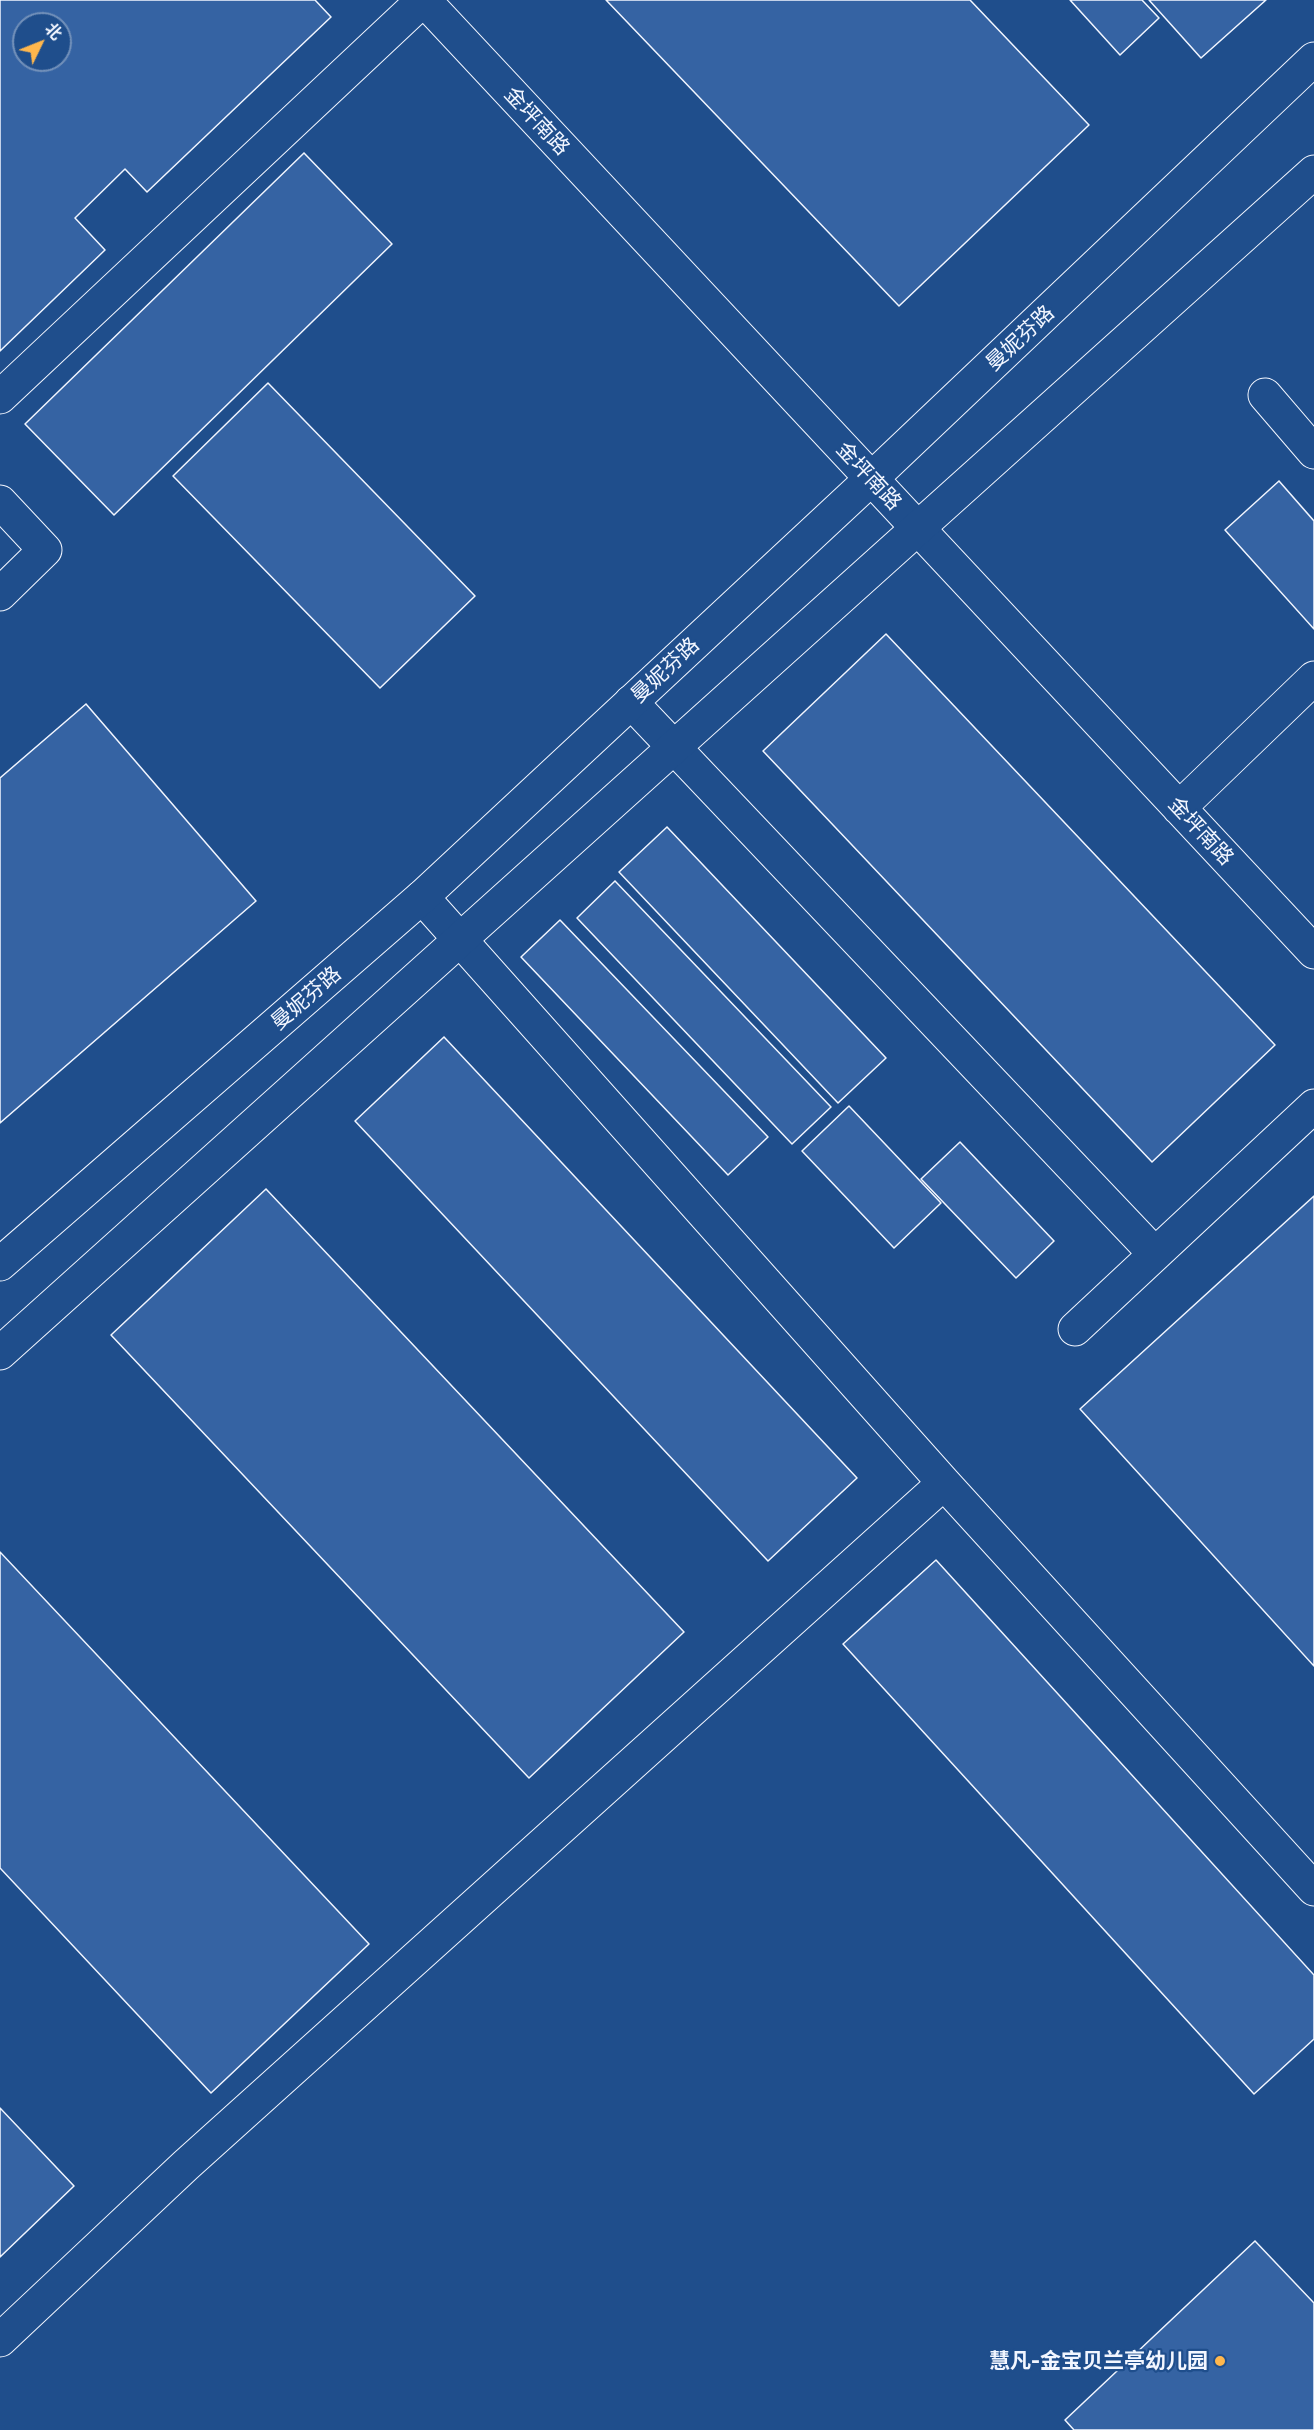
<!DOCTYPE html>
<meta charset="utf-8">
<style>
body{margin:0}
#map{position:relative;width:1314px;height:2430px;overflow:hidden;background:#1f4e8c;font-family:Commissioner,"Noto Sans SC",sans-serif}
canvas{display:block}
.north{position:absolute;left:12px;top:12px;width:60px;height:60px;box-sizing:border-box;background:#1f4e8c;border:2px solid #7391ba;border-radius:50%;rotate:47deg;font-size:16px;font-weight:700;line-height:24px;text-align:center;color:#f2f6ff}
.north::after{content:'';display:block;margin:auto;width:21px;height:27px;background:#ffb74d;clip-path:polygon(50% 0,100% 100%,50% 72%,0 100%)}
</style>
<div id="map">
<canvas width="1314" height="2430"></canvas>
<div class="north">北</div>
</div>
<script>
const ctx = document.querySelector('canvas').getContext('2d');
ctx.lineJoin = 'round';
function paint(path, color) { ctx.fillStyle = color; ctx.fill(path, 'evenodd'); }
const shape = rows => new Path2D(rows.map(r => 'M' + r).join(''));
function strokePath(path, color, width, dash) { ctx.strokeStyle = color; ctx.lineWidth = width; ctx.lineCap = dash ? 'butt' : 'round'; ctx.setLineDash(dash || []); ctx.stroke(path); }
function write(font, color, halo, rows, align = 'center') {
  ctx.font = font + ' Commissioner,"Noto Sans SC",sans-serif'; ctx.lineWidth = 4.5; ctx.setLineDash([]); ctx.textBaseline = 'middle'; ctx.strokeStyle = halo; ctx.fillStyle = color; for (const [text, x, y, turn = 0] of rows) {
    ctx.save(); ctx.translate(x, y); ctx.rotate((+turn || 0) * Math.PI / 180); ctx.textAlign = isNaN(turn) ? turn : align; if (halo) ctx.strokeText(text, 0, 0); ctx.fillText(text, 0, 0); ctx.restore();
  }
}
const building = shape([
 [0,0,315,0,331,17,147,192,125,169,75,218,105,250,0,351,0,0],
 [24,24,60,24,60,60,24,60,24,24],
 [606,0,970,0,1089,125,899,306,606,0],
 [1070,0,1142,0,1159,18,1120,55,1070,0],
 [1149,0,1266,0,1201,58,1149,0],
 [304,153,392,244,114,515,25,424,304,153],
 [268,383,475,596,380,688,173,476,268,383],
 [1279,481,1314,521,1314,629,1225,530,1279,481],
 [886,634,1275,1045,1152,1162,763,751,886,634],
 [86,704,256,901,0,1123,0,778,86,704],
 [667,827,886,1058,838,1103,619,872,667,827],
 [615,881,831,1107,792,1144,577,918,615,881],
 [560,920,768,1137,728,1175,521,957,560,920],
 [444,1037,857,1478,768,1561,355,1121,444,1037],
 [849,1106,941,1203,894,1248,802,1151,849,1106],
 [960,1142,1054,1241,1016,1278,921,1179,960,1142],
 [266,1189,684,1632,529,1778,111,1335,266,1189],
 [1314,1196,1314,1666,1080,1409,1314,1196],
 [0,1552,369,1944,211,2093,0,1868,0,1552],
 [936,1560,1314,1975,1314,2039,1254,2094,843,1644,936,1560],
 [0,2108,74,2186,0,2257,0,2108],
 [1255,2241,1314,2303,1314,2430,1074,2430,1065,2420,1255,2241]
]);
const minor = shape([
 [424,0,1314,952],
 [1265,395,1314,452],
 [0,397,423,0],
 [0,502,45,550,0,594],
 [631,702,1155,1254],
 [1179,808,1314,678],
 [422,897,944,1483,1314,1889],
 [1075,1329,1314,1106],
 [0,2340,186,2165,944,1483]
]);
const major = shape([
 [0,1264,422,897,871,479,1314,59],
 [0,1353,1314,172]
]);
const markers = [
 [1220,2361,6,"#ffb74d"]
];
const streetNames = [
 ["金坪南路",537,121,47],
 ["曼妮芬路",1020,338,-43],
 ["金坪南路",869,476,47],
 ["曼妮芬路",665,670,-43],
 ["金坪南路",1201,831,47],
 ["曼妮芬路",306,998,-41]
];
const poiNames = [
 ["慧凡-金宝贝兰亭幼儿园",1208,2361]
];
paint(building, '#3563a3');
strokePath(building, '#f2f6ff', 1.5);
strokePath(minor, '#f2f6ff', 35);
strokePath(major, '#f2f6ff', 35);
strokePath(minor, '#1f4e8c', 33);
strokePath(major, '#1f4e8c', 33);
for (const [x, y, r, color] of markers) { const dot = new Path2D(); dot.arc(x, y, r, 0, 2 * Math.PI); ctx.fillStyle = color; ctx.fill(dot); strokePath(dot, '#1f4e8c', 2); }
write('21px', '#f2f6ff', '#1f4e8c', streetNames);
write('bold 21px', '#f2f6ff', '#1f4e8c', poiNames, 'right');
</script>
